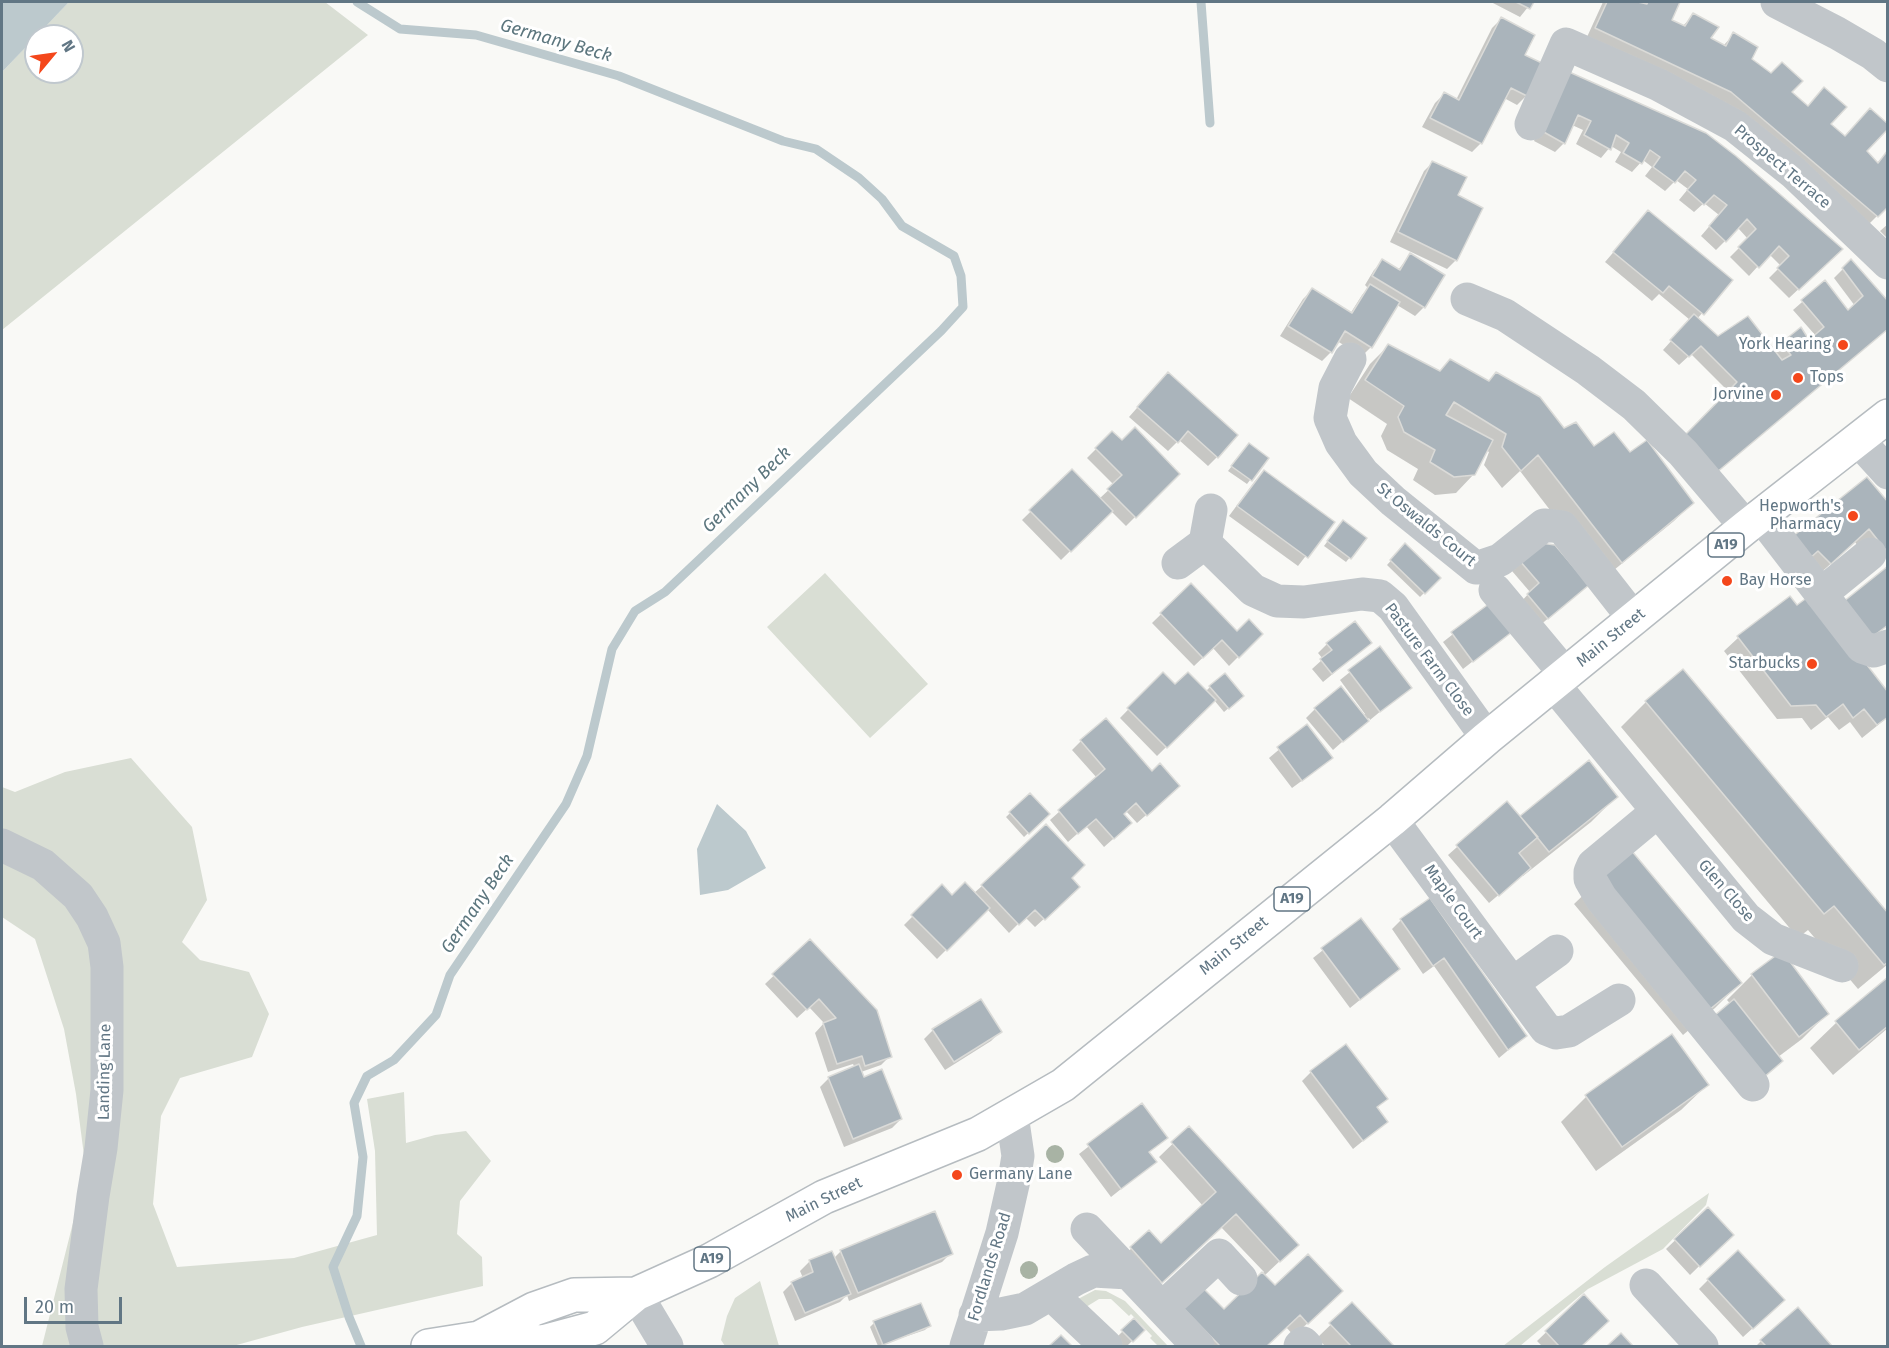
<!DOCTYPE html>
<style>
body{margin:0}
#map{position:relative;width:1889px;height:1348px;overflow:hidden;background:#f9f9f6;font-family:"Fira Sans",sans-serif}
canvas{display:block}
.frame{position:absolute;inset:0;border:3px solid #617684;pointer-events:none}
.north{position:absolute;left:24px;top:24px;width:60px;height:60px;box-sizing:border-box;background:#fff;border:2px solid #c0c8ce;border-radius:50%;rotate:61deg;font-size:16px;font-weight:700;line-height:24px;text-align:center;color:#617684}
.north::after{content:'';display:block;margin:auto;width:21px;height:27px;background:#f4471b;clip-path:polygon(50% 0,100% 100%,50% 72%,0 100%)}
.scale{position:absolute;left:24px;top:1297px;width:98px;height:27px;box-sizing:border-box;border:3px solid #617684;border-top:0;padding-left:8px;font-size:18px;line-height:21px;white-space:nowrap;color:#617684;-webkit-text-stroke:4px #fff;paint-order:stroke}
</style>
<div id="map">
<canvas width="1889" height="1348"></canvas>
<div class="frame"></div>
<div class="north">N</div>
<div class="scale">20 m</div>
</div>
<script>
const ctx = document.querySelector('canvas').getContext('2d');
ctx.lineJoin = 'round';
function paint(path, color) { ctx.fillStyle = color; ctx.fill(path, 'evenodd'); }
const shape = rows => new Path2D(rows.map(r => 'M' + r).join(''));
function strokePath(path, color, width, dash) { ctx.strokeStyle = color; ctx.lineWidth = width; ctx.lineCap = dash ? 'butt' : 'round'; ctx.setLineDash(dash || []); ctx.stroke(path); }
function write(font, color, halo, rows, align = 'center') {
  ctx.font = font + ' "Fira Sans",sans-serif'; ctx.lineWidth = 6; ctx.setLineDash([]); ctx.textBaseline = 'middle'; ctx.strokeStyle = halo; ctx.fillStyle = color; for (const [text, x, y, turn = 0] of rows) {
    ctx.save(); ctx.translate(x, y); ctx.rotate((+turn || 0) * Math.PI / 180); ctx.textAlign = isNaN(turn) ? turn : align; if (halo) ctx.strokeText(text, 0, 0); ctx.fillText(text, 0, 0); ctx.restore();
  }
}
const green = shape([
 [69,2,325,2,368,35,2,330,2,72,36,36,36,72,72,72,72,36,36,36],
 [825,573,928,684,870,738,767,627],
 [131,758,192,827,207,900,182,942,200,960,249,972,269,1014,252,1057,180,1078,161,1116,153,1204,177,1267,294,1258,377,1235,375,1151,367,1099,404,1092,406,1143,435,1135,466,1131,491,1161,460,1201,457,1234,482,1257,483,1286,302,1327,233,1346,42,1346,86,1171,76,1094,64,1029,35,939,2,917,2,787,15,792,65,772],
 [1709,1193,1706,1205,1663,1249,1588,1289,1520,1346,1503,1346,1605,1267],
 [760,1281,779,1346,725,1346,721,1340,727,1316,735,1298],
 [1095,1290,1106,1291,1125,1301,1168,1346,1158,1346,1150,1338,1152,1336,1131,1314,1129,1316,1111,1299,1099,1299,1086,1307,1078,1299]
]);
const water = shape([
 [2,2,69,2,2,72],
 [717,804,746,831,766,868,728,890,700,895,697,849]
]);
const shadow = shape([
 [1491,2,1532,2,1520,17],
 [1603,2,1633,2,1644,5,1645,2,1678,2,1670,21,1682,27,1693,15,1709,38,1723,46,1734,34,1750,60,1877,163,1888,152,1888,205,1868,225,1587,37],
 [1501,19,1523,56,1526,96,1517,105,1504,98,1481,143,1472,152,1422,127,1435,103,1444,94,1456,100,1492,28],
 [1558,81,1832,258,1789,298,1769,278,1781,266,1769,254,1749,276,1730,257,1748,239,1738,228,1716,250,1701,236,1719,215,1704,203,1694,212,1679,200,1688,189,1676,180,1665,191,1645,176,1652,167,1643,160,1632,172,1615,162,1621,152,1611,146,1601,158,1576,144,1583,130,1572,125,1564,143,1555,152,1534,141],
 [1433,162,1456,196,1456,260,1447,269,1390,242,1424,171],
 [1648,212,1731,280,1697,319,1718,338,1774,352,1800,329,1809,342,1816,336,1793,310,1825,282,1848,312,1855,306,1834,278,1851,261,1888,303,1729,392,1691,354,1679,365,1663,350,1690,320,1659,294,1652,301,1605,262],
 [1888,224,1888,239,1880,231],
 [1410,255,1424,307,1415,316,1397,305,1371,347,1362,356,1337,341,1331,352,1322,361,1280,336,1303,299,1312,290,1350,314,1362,295,1368,288,1365,285,1374,270,1383,261,1398,270],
 [1388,346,1438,373,1450,361,1488,382,1496,374,1563,430,1594,448,1630,454,1692,503,1674,521,1603,579,1520,471,1502,488,1484,465,1489,452,1486,450,1474,474,1456,493,1435,495,1413,480,1418,469,1387,450,1381,436,1387,424,1348,398,1370,364],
 [1159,383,1217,457,1208,466,1179,440,1168,451,1129,417],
 [1112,433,1122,442,1178,474,1126,526,1111,511,1061,560,1022,520,1072,471,1099,499,1114,485,1087,458],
 [1245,449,1267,458,1247,484,1228,471],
 [1264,472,1332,522,1298,566,1229,516,1255,481],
 [1888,505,1888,560,1884,556,1872,566,1855,542,1816,577,1779,552],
 [1339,526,1365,539,1346,562,1324,546],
 [1405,545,1439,578,1420,597,1387,565],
 [1521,562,1578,593,1538,627,1519,604,1530,592,1512,571],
 [1191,585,1237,633,1261,634,1229,666,1213,648,1194,666,1152,623],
 [1790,598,1888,717,1862,738,1850,722,1839,730,1828,717,1811,730,1802,718,1777,719,1724,651,1738,638],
 [1490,605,1510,632,1463,669,1443,642],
 [1370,643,1323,682,1312,669,1323,659,1318,653,1327,644],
 [1380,648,1410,687,1370,720,1369,718,1333,750,1306,718,1315,709,1363,715,1365,714,1340,680],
 [1163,674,1175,686,1205,692,1210,687,1238,700,1224,712,1214,700,1157,756,1120,718],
 [1646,702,1888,915,1888,964,1858,989,1808,930,1798,938,1621,727],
 [1307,726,1322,766,1292,788,1269,758],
 [1081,741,1151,773,1169,795,1137,823,1126,811,1122,815,1121,832,1104,847,1086,826,1068,842,1050,820,1097,778,1072,750],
 [1589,762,1616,797,1591,822,1523,876,1522,875,1489,903,1448,855,1507,803,1520,818],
 [1029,795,1048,814,1024,837,1006,817],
 [1070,878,1069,896,1035,927,1025,917,1009,933,987,909,937,959,904,925,942,887,952,897,974,893,982,886],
 [1600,879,1740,983,1715,1008,1683,1035,1574,904],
 [1430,900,1525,1036,1499,1058,1434,966,1423,974,1392,929,1401,920],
 [1361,920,1398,969,1350,1008,1313,958],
 [810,941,890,1056,881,1065,861,1072,863,1078,901,1119,892,1128,844,1147,820,1087,829,1078,855,1068,853,1064,828,1072,815,1033,824,1023,809,1007,797,1018,765,984],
 [1752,975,1827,1014,1802,1039,1778,1057,1727,1000],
 [1888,979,1888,1028,1833,1075,1810,1048,1836,1023],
 [933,1030,1000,1032,991,1041,945,1070,924,1039],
 [1671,1036,1707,1085,1681,1110,1596,1171,1561,1122,1586,1097],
 [1311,1072,1386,1099,1377,1108,1386,1122,1353,1149,1302,1081],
 [1142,1105,1166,1137,1148,1153,1155,1162,1111,1197,1079,1154],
 [1189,1128,1283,1258,1264,1276,1275,1287,1328,1304,1294,1336,1286,1327,1266,1346,1194,1346,1224,1311,1264,1272,1221,1227,1147,1295,1117,1262,1149,1232,1161,1245,1203,1206,1159,1157],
 [1708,1209,1731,1235,1690,1275,1666,1249],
 [841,1251,951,1253,942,1262,849,1301,847,1295,840,1302,795,1321,783,1292,792,1283,803,1278,800,1271,809,1262,831,1253,834,1258],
 [1708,1280,1774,1309,1743,1337,1699,1289],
 [1584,1296,1607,1321,1581,1346,1542,1346,1537,1341],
 [1352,1304,1391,1346,1325,1346,1317,1338],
 [1798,1310,1830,1346,1756,1346,1761,1341],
 [1134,1320,1143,1330,1127,1346,1110,1346,1109,1345],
 [874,1323,929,1326,925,1330,878,1346,870,1327]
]);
const stream = shape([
 [357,2,400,29,476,35,619,76,783,141,816,149,859,178,882,199,902,226,954,256,961,276,963,307,941,331,665,592,635,611,612,649,587,756,566,804,450,975,436,1015,394,1060,367,1076,354,1103,363,1157,357,1216,333,1267,349,1317,361,1346],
 [1201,2,1210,123]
]);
const building = shape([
 [1516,2,1534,2,1530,9,1516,2],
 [1607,2,1638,2,1647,4,1648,2,1680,2,1672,20,1685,26,1693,13,1719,27,1711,38,1726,46,1733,32,1758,47,1752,59,1771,73,1782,62,1803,81,1792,92,1808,106,1824,87,1847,107,1831,124,1845,136,1870,108,1888,124,1888,129,1867,151,1878,163,1888,150,1888,207,1878,217,1731,92,1595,28,1607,2],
 [1501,17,1535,35,1525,55,1544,64,1527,96,1511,88,1482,144,1430,118,1444,92,1459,100,1501,17],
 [1567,71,1706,133,1736,156,1843,249,1799,290,1777,268,1789,256,1779,246,1759,268,1738,247,1756,229,1747,219,1726,242,1709,226,1727,205,1714,195,1704,205,1687,190,1696,180,1685,171,1675,183,1653,167,1660,157,1650,150,1642,164,1623,153,1629,143,1616,135,1611,150,1584,135,1591,121,1578,115,1565,144,1542,131,1567,71],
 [1432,161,1467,177,1458,195,1483,208,1457,261,1398,232,1432,161],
 [1648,210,1733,280,1704,315,1669,286,1663,293,1613,252,1648,210],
 [1410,253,1445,275,1425,308,1372,276,1382,259,1400,270,1410,253],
 [1851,259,1888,301,1888,329,1716,473,1685,435,1737,382,1701,346,1689,357,1670,340,1694,314,1718,336,1748,316,1782,360,1791,355,1781,343,1801,327,1809,340,1824,327,1801,300,1825,280,1848,310,1863,296,1842,268,1851,259],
 [1370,284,1400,302,1372,348,1345,331,1332,353,1288,326,1312,288,1352,313,1370,284],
 [1388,344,1440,371,1450,359,1489,381,1496,372,1540,397,1564,428,1576,422,1594,446,1614,432,1630,452,1647,440,1694,503,1622,563,1538,455,1521,471,1502,447,1506,434,1454,402,1446,415,1493,440,1475,475,1454,477,1430,462,1435,450,1404,432,1398,417,1404,406,1365,380,1388,344],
 [1168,372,1238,435,1218,458,1188,431,1178,443,1137,407,1168,372],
 [1135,427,1180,474,1136,518,1107,489,1122,475,1095,448,1112,431,1122,440,1135,427],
 [1249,443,1269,458,1252,481,1231,466,1249,443],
 [1072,469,1113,511,1071,552,1029,510,1072,469],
 [1264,470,1335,522,1308,558,1237,506,1264,470],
 [1867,477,1888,502,1888,553,1869,529,1831,564,1818,551,1809,559,1792,537,1867,477],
 [1343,520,1367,538,1351,559,1327,541,1343,520],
 [1405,543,1441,578,1425,594,1390,560,1405,543],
 [1541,543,1555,545,1589,585,1548,619,1527,594,1539,583,1520,561,1541,543],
 [1888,566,1888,625,1867,641,1838,606,1888,566],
 [1191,583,1237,631,1249,619,1263,634,1239,658,1222,640,1203,658,1160,613,1191,583],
 [1812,594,1888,692,1888,717,1877,725,1864,709,1853,718,1843,704,1826,717,1816,705,1791,706,1737,636,1790,596,1797,605,1812,594],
 [1490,603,1512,632,1473,662,1451,632,1490,603],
 [1355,621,1372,643,1332,674,1320,659,1332,650,1326,643,1355,621],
 [1380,646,1412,688,1380,712,1348,670,1380,646],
 [1683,669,1888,913,1888,962,1884,965,1834,906,1824,914,1645,701,1683,669],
 [1163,672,1175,684,1188,672,1216,700,1167,748,1127,708,1163,672],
 [1225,673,1244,696,1229,709,1209,686,1225,673],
 [1341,686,1369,721,1343,742,1314,708,1341,686],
 [1106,718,1152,771,1160,763,1180,786,1147,816,1136,803,1124,814,1132,823,1114,839,1096,819,1078,834,1058,810,1105,769,1080,740,1106,718],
 [1307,724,1333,758,1302,781,1277,747,1307,724],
 [1589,760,1618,797,1549,852,1520,816,1589,760],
 [1030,793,1050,814,1029,834,1009,812,1030,793],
 [1507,801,1538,837,1519,853,1531,868,1499,896,1456,845,1507,801],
 [1046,824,1085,865,1072,878,1080,887,1045,920,1035,910,1019,925,981,885,1046,824],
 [1631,850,1742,983,1709,1010,1599,878,1631,850],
 [965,882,990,908,947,951,911,915,942,884,952,895,965,882],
 [1430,898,1527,1036,1508,1050,1444,958,1433,966,1400,919,1430,898],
 [1361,918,1400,969,1360,1000,1321,948,1361,918],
 [810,939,877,1010,892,1057,865,1066,862,1056,837,1064,823,1023,836,1018,819,999,807,1010,772,974,810,939],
 [1782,951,1829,1014,1799,1037,1751,974,1782,951],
 [1888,977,1888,1026,1859,1050,1835,1021,1888,977],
 [981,999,1002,1032,954,1062,932,1029,981,999],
 [1734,999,1783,1061,1763,1078,1714,1016,1734,999],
 [1672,1034,1709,1085,1622,1147,1585,1095,1672,1034],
 [1346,1044,1388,1099,1377,1107,1388,1122,1363,1141,1310,1071,1346,1044],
 [859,1064,864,1077,882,1069,902,1119,853,1139,828,1077,859,1064],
 [1142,1103,1168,1138,1149,1152,1157,1162,1121,1189,1087,1144,1142,1103],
 [1189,1126,1299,1245,1280,1262,1236,1214,1162,1283,1130,1247,1149,1230,1161,1243,1216,1192,1171,1142,1189,1126],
 [1708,1207,1734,1235,1700,1267,1674,1239,1708,1207],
 [935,1211,953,1254,858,1293,840,1250,935,1211],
 [1738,1250,1785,1300,1753,1329,1707,1279,1738,1250],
 [832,1251,851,1294,805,1313,791,1282,813,1272,809,1260,832,1251],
 [1308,1254,1343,1291,1308,1324,1300,1315,1267,1346,1220,1346,1182,1307,1202,1287,1224,1309,1262,1272,1275,1285,1308,1254],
 [1584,1294,1609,1321,1582,1346,1559,1346,1545,1331,1584,1294],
 [1352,1302,1394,1346,1351,1346,1329,1323,1352,1302],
 [921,1303,931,1326,883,1345,873,1321,921,1303],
 [1798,1307,1832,1346,1766,1346,1760,1340,1798,1307],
 [1134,1318,1145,1330,1133,1342,1121,1330,1134,1318],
 [1621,1333,1633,1346,1607,1346,1621,1333],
 [1061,1335,1072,1346,1049,1346,1061,1335]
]);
const minor = shape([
 [1777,2,1837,33,1873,54,1888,66],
 [1531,124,1566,44,1659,85,1735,126,1794,173,1888,263],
 [1467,299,1505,315,1588,370,1634,405,1683,453,1746,527],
 [1350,359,1335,388,1330,418,1341,443,1363,473,1393,501,1476,568,1500,560,1544,525,1562,527,1634,619],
 [1858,440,1888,473],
 [1761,516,1862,647,1874,651,1888,646],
 [1205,543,1253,590,1277,601,1304,602,1362,594,1380,596,1393,607,1487,738],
 [1178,563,1205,543,1211,510],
 [1495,590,1566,675],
 [1821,594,1870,554],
 [1554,685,1746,918,1773,939,1842,966],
 [1658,811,1593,865,1590,872,1590,879,1601,898,1753,1085],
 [1392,820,1546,1029,1556,1033,1569,1031,1619,1000],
 [2,845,43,865,78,896,92,917,104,943,107,967,107,1090,101,1148,93,1196,81,1289,82,1327,87,1346],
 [1513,983,1557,951],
 [1087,1229,1198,1346],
 [1646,1285,1702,1346],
 [636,1294,667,1346],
 [1052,1295,1106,1346],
 [1162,1308,1219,1255,1241,1279],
 [975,1315,1001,1314,1025,1309,1076,1279,1093,1271,1129,1273],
 [966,1346,1002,1233,1014,1180,1018,1156,1012,1115],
 [1300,1346,1303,1343,1306,1346]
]);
const major = shape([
 [479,1338,534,1309,574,1295,636,1294],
 [428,1346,479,1338,543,1342,595,1328,636,1294,709,1261,824,1197,978,1134,1063,1085,1392,820,1487,738,1746,527,1888,416]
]);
const trees = [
 [1055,1154],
 [1029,1270]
];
const markers = [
 [1843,345,6,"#f4471b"],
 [1798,378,6,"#f4471b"],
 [1776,395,6,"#f4471b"],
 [1853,516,6,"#f4471b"],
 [1727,581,6,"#f4471b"],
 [1812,664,6,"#f4471b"],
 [957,1175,6,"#f4471b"]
];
const shields = [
 [1726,545,36],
 [1292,899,36],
 [712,1259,36]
];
const shieldNames = [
 ["A19",1726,545],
 ["A19",1292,899],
 ["A19",712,1259]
];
const streetNames = [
 ["Prospect Terrace",1782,167,40],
 ["St Oswalds Court",1426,525,39],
 ["Main Street",1611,638,-39],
 ["Pasture Farm Close",1429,660,53],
 ["Glen Close",1726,891,49],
 ["Maple Court",1453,902,54],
 ["Main Street",1234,946,-39],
 ["Landing Lane",105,1072,-89],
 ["Main Street",824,1200,-26],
 ["Fordlands Road",990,1267,-73]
];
const poiNames = [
 ["York Hearing",1831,345],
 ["Tops",1810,378,"left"],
 ["Jorvine",1764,395],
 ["Hepworth's",1841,507],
 ["Pharmacy",1841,525],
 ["Bay Horse",1739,581,"left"],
 ["Starbucks",1800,664],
 ["Germany Lane",969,1175,"left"]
];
const waterNames = [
 ["Germany Beck",556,41,16],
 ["Germany Beck",747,490,-44],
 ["Germany Beck",478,904,-56]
];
paint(green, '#d9ded4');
paint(water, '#bcc9cd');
paint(shadow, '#0003');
strokePath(stream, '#bcc9cd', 9);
paint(building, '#aab4bb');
strokePath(building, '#dbdbd8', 1.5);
strokePath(major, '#b6bcc0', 36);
strokePath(minor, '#c1c6ca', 33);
strokePath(major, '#fff', 33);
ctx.fillStyle = '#a8b3a4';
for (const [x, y] of trees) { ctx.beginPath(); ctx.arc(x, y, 9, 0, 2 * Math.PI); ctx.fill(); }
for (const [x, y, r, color] of markers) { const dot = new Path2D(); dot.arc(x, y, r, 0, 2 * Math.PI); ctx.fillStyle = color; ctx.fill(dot); strokePath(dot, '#fff', 2); }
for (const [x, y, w] of shields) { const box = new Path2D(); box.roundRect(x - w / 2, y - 12, w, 24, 4.5); ctx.fillStyle = '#fff'; ctx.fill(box); strokePath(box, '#617684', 1.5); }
write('bold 15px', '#617684', null, shieldNames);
write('16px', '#617684', '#fff', streetNames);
write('16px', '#617684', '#fff', poiNames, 'right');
write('italic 18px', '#5c767e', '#fff', waterNames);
</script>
